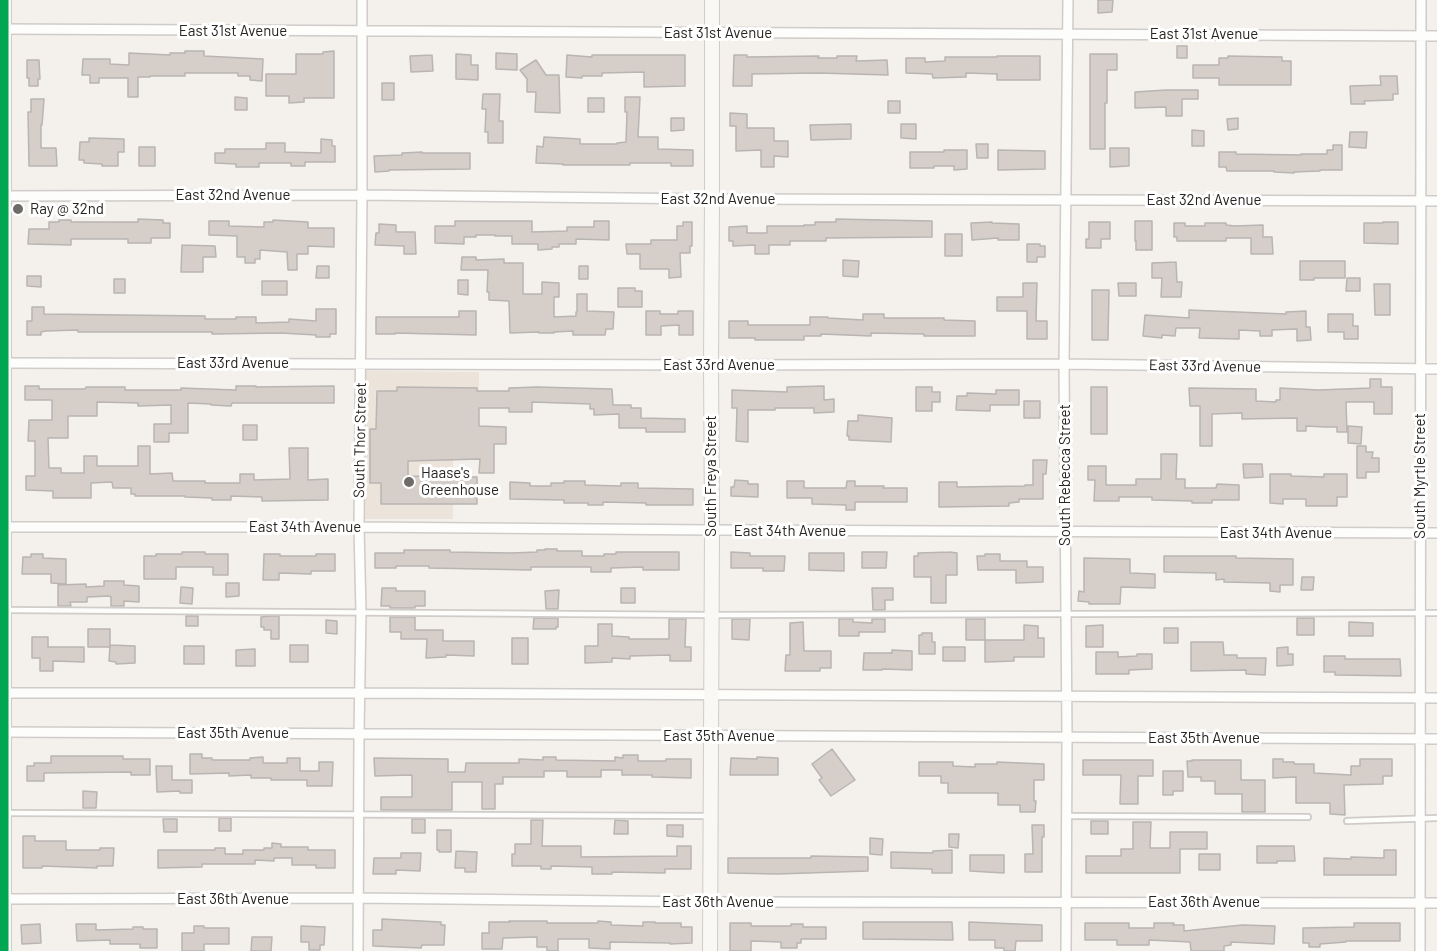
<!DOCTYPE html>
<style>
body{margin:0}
canvas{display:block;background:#f4f0ec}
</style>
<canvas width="1437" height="951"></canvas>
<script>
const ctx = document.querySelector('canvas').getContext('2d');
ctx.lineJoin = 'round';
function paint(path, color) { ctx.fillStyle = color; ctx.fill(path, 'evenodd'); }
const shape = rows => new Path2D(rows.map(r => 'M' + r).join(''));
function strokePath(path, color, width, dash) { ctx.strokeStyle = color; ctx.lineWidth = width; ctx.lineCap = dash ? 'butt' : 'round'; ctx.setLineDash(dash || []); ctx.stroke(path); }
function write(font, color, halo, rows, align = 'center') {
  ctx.font = font + ' Barlow,sans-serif'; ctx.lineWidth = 6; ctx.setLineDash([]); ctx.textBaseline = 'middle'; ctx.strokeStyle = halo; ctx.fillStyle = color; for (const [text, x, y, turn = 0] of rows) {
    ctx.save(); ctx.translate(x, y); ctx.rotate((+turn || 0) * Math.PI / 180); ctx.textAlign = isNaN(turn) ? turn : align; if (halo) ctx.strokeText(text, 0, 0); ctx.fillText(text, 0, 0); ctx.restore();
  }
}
const built = shape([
 [366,371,479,372,478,445,453,445,453,519,365,519]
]);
const building = shape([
 [1098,0,1113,0,1112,12,1098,13,1098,0],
 [1177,46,1187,46,1187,58,1177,58,1177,46],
 [185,51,204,51,204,56,263,59,262,81,250,80,250,76,238,76,238,73,185,73,185,76,150,76,150,77,138,77,138,97,128,97,128,78,99,78,99,83,90,83,90,75,82,75,83,59,110,59,110,64,129,65,129,53,170,55,170,53,185,53,185,51],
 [334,51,334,98,304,98,304,102,289,103,289,96,266,96,266,74,296,74,296,54,323,54,323,52,334,51],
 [496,53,517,54,517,70,496,69,496,53],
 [456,54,471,55,471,65,478,65,478,80,456,79,456,54],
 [1090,54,1117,54,1117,70,1107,70,1107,103,1105,103,1105,149,1090,149,1090,54],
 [432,55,433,71,411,72,410,56,432,55],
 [567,55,592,57,592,55,685,55,685,86,644,87,644,72,602,73,602,76,582,76,582,78,566,77,567,55],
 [734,55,747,55,747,57,819,56,818,58,837,58,837,56,857,56,856,61,887,60,888,75,818,73,752,74,752,86,733,86,734,55],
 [997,56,1040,56,1040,80,997,80,997,74,966,73,966,77,933,78,932,74,906,73,906,58,925,58,925,62,945,61,945,57,997,57,997,56],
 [1228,56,1282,57,1282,61,1291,61,1291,85,1219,85,1219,78,1193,78,1193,65,1219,65,1219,58,1228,58,1228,56],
 [27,60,39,60,40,79,38,79,38,86,29,86,29,78,27,78,27,60],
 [536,60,546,75,559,75,560,113,535,112,536,92,527,92,527,79,520,70,536,60],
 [1380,76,1397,76,1398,94,1393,94,1393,100,1364,101,1365,104,1351,104,1350,86,1381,85,1380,76],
 [382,83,394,83,394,100,382,100,382,83],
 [1166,90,1198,90,1198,99,1182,99,1182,116,1166,116,1166,107,1135,108,1135,92,1166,90],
 [483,94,500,94,499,121,503,121,503,143,488,143,488,132,485,132,486,109,482,109,483,94],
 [235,97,247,98,247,110,235,110,235,97],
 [625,97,640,97,638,137,658,137,658,149,693,150,693,166,671,166,671,163,630,163,630,165,563,165,563,164,536,163,537,146,543,147,544,137,580,139,580,144,617,144,617,143,626,142,627,112,625,112,625,97],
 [588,98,604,98,604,112,588,112,588,98],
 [31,99,44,99,42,125,41,125,41,148,56,148,57,166,29,166,28,112,31,112,31,99],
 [888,101,900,101,900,113,888,113,888,101],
 [730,113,747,114,747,128,774,128,774,141,788,141,788,157,774,156,774,167,761,167,761,150,736,151,736,126,730,126,730,113],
 [671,118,684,118,684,130,671,131,671,118],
 [1238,118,1238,129,1228,130,1227,119,1238,118],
 [851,124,851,139,811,140,810,125,851,124],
 [901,124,916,124,916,139,901,138,901,124],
 [1192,130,1204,131,1204,146,1192,146,1192,130],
 [1350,132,1367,132,1366,148,1349,147,1350,132],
 [89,138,124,139,124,152,118,152,118,166,102,166,102,164,84,163,84,160,79,160,80,142,89,142,89,138],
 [321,139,332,140,332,146,335,146,335,162,305,162,305,166,291,166,291,163,259,163,259,167,236,167,236,164,215,163,215,153,225,153,225,149,266,149,266,143,285,143,285,152,321,153,321,139],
 [976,144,988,144,988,158,977,158,976,144],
 [1333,145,1342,145,1342,170,1320,170,1320,171,1294,172,1294,173,1274,172,1274,171,1227,171,1226,167,1219,167,1219,152,1236,152,1236,154,1301,155,1301,154,1327,154,1327,150,1333,150,1333,145],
 [139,147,155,147,155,166,139,166,139,147],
 [1110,148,1129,148,1129,166,1110,167,1110,148],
 [944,150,967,150,967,169,954,170,954,166,934,166,934,168,910,168,910,152,944,152,944,150],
 [998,150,1045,151,1045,169,998,170,998,150],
 [422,152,422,153,470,153,470,169,389,170,389,171,375,172,374,156,402,155,402,153,422,152],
 [138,219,163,220,163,223,170,223,170,238,151,238,151,243,128,243,128,239,71,239,71,245,28,244,29,229,49,229,49,222,59,222,59,220,71,220,71,222,138,222,138,219],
 [836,219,932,221,932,237,826,238,826,241,790,241,790,245,769,245,769,254,755,254,755,245,733,246,733,241,729,241,729,227,747,226,747,233,767,233,767,226,804,226,804,225,815,225,815,222,836,222,836,219],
 [273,220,308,222,308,228,334,228,334,247,308,246,308,254,297,254,297,270,288,270,287,252,260,250,260,259,255,259,255,263,245,263,245,257,237,257,237,236,209,235,209,221,229,221,229,226,264,227,264,222,273,222,273,220],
 [455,221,532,221,532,232,567,231,567,227,594,227,594,221,609,221,609,240,576,239,576,244,559,244,559,247,552,247,552,249,538,250,538,244,512,244,512,236,495,236,495,235,476,235,476,237,464,237,464,244,435,243,435,226,455,226,455,221],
 [1135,221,1152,221,1152,250,1136,250,1136,241,1135,241,1135,221],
 [683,222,692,222,692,246,690,246,690,253,680,253,681,277,669,278,669,269,640,269,640,254,627,254,626,244,651,244,651,240,677,240,677,226,683,226,683,222],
 [992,222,992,223,1019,224,1019,240,998,240,998,238,972,240,971,223,992,222],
 [1089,222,1110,222,1110,239,1101,239,1101,248,1086,248,1086,239,1089,239,1089,222],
 [1383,222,1398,222,1398,244,1364,243,1364,223,1383,223,1383,222],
 [1174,223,1185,223,1185,226,1205,226,1205,223,1226,223,1226,225,1235,226,1263,225,1263,237,1272,237,1273,254,1251,254,1251,238,1226,238,1226,241,1177,241,1177,237,1174,237,1174,223],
 [379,224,396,225,396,232,415,232,416,254,404,254,404,246,375,245,376,233,379,233,379,224],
 [945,234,962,234,962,256,945,256,945,234],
 [1027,244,1040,244,1040,246,1045,246,1045,257,1037,257,1037,262,1027,262,1027,244],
 [182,245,215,246,216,257,203,257,203,272,181,272,182,245],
 [462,257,476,257,476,260,504,259,504,263,523,263,523,294,542,294,542,282,559,283,559,297,554,297,554,317,576,316,576,312,577,312,577,294,587,294,587,311,614,312,613,329,606,329,605,335,573,335,573,331,554,332,554,333,539,333,539,332,510,333,509,301,489,300,489,292,487,292,488,270,461,270,462,257],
 [843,260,859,261,858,277,843,276,843,260],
 [1300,261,1345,261,1345,278,1314,278,1314,280,1300,280,1300,261],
 [1176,262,1177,282,1182,282,1181,297,1161,297,1162,278,1152,278,1152,263,1176,262],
 [317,266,329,266,329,278,316,278,317,266],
 [579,266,588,266,588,279,579,279,579,266],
 [27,276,41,276,41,287,27,286,27,276],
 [1347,278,1360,278,1360,291,1346,291,1347,278],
 [114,279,125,279,125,293,114,293,114,279],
 [458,280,468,280,468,295,458,294,458,280],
 [262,281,287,281,287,295,262,295,262,281],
 [1023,283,1037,283,1036,321,1047,321,1047,339,1027,339,1027,311,997,311,997,297,1023,297,1023,283],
 [1118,283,1136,283,1136,296,1119,296,1118,283],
 [1374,284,1390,284,1390,315,1375,315,1374,284],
 [618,288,635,288,635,291,642,291,642,307,618,307,618,288],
 [1092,290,1109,290,1108,340,1092,340,1092,290],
 [32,307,44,307,44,314,205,316,205,319,236,319,236,317,256,317,256,323,289,322,289,319,316,321,316,309,336,309,336,334,330,334,330,337,316,337,316,335,281,333,212,334,212,332,78,332,78,330,46,331,41,332,41,335,27,335,27,321,32,321,32,307],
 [1189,310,1286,314,1286,312,1306,311,1306,327,1310,327,1311,340,1297,341,1297,329,1272,330,1272,336,1260,336,1260,331,1239,330,1239,339,1199,338,1200,328,1176,328,1175,336,1162,335,1162,338,1143,336,1145,315,1189,318,1189,310],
 [459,311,476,311,476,335,395,333,395,334,376,334,376,317,459,317,459,311],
 [646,311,660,311,660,314,678,314,678,311,693,311,693,335,679,335,679,325,661,326,661,335,646,335,646,311],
 [863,314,884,314,884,318,944,318,944,320,975,321,975,336,924,336,924,334,871,333,871,336,821,334,821,336,804,336,804,340,755,340,755,338,729,338,729,321,748,321,748,325,810,325,810,317,828,317,828,318,863,320,863,314],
 [1328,314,1353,314,1353,326,1358,326,1358,339,1344,339,1344,332,1328,332,1328,314],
 [1370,379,1381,379,1381,387,1392,387,1392,414,1374,414,1374,402,1346,402,1347,432,1337,432,1337,427,1325,427,1306,426,1306,431,1297,431,1297,418,1242,419,1242,413,1212,414,1212,446,1200,446,1200,406,1190,406,1189,388,1256,389,1256,401,1276,402,1276,400,1280,400,1280,388,1319,390,1370,388,1370,379],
 [25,386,39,386,39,389,85,389,86,387,125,387,125,390,181,390,181,388,236,390,236,386,256,386,256,387,334,386,334,403,232,403,231,406,211,405,211,404,188,403,188,433,169,433,169,442,154,442,154,424,171,424,171,405,138,406,138,403,97,402,97,416,68,416,68,438,48,438,49,468,61,468,61,473,84,473,84,456,97,456,97,466,138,466,138,446,150,446,150,474,172,473,173,481,205,481,205,483,240,483,240,474,254,474,254,480,290,479,289,448,308,448,308,480,328,479,328,500,262,501,262,497,231,496,231,500,212,500,212,498,185,497,185,496,135,496,135,494,131,494,131,488,113,488,112,482,91,483,91,498,53,498,53,491,26,490,26,476,35,476,35,441,28,441,29,420,52,420,52,400,25,400,25,386],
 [824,386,824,400,834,399,834,412,814,413,814,408,775,408,775,410,748,410,748,442,736,441,737,408,732,408,732,390,787,392,787,387,824,386],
 [397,387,477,388,477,391,509,391,509,388,537,387,612,389,613,405,631,405,631,408,641,408,641,418,685,419,685,432,646,432,646,428,619,428,619,414,594,415,594,409,590,409,590,404,532,402,532,412,509,412,509,408,479,408,479,426,506,427,506,444,494,444,494,473,479,473,480,459,408,461,408,476,477,477,477,504,381,504,381,483,370,483,370,429,376,429,377,391,397,391,397,387],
 [916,387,932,387,932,392,940,392,940,402,932,402,932,411,916,411,916,387],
 [1091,387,1107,387,1107,434,1091,434,1091,387],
 [996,390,1019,390,1019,405,990,405,990,411,956,410,957,396,967,396,967,393,996,394,996,390],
 [1024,401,1040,401,1040,418,1024,418,1024,401],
 [858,415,892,418,891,442,849,440,849,436,847,436,848,421,858,421,858,415],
 [243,425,257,425,257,440,243,440,243,425],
 [1348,426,1362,427,1361,444,1348,443,1348,426],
 [1357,446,1366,446,1366,452,1373,452,1372,458,1379,458,1379,472,1366,472,1366,478,1357,478,1357,446],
 [1161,454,1177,454,1176,479,1185,479,1185,488,1216,488,1217,484,1239,485,1239,500,1212,500,1212,503,1192,503,1192,501,1152,500,1152,497,1119,497,1119,501,1094,501,1095,480,1088,480,1088,466,1106,466,1106,485,1136,485,1136,479,1161,479,1161,454],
 [1033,460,1047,460,1046,474,1043,474,1043,499,1019,499,1019,502,1009,503,1009,506,939,507,939,482,957,482,957,487,1025,486,1025,485,1033,485,1033,460],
 [1243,464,1262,464,1263,477,1244,478,1243,464],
 [1270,474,1291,474,1291,476,1324,477,1324,474,1347,474,1347,497,1337,497,1337,506,1306,506,1306,499,1283,499,1283,504,1270,503,1270,474],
 [735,480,748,481,748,484,758,484,758,497,731,496,731,487,734,487,735,480],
 [564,481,585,481,585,485,621,486,621,483,638,483,638,488,693,489,693,505,646,505,646,503,603,502,603,505,588,505,588,503,564,503,564,500,510,499,510,482,530,483,530,486,551,486,551,483,564,483,564,481],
 [787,481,804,481,804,488,846,488,847,481,855,481,855,486,884,486,883,488,907,488,907,502,855,502,855,510,846,510,846,505,812,504,812,498,787,498,787,481],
 [545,549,557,549,557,551,582,551,582,556,604,556,604,554,616,554,616,552,679,552,679,570,643,570,643,567,611,568,611,572,591,572,591,567,531,567,531,570,429,568,429,566,396,566,396,568,375,568,375,553,404,553,404,550,450,550,450,552,511,553,537,552,537,550,545,550,545,549],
 [182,552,205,552,205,554,228,554,228,575,213,575,213,567,176,567,176,579,144,579,144,556,156,556,156,554,182,554,182,552],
 [731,552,750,553,750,556,785,556,784,571,763,571,763,568,731,568,731,552],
 [862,552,887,552,886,568,862,568,862,552],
 [950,552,957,553,957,575,946,575,946,603,931,603,931,577,914,577,914,556,918,556,918,553,950,552],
 [809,553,844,553,844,571,809,570,809,553],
 [31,554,43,554,43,558,66,559,66,584,51,583,51,574,22,574,23,557,31,557,31,554],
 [264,554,280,554,280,556,316,556,316,554,335,554,335,571,311,571,311,574,279,573,279,580,263,580,264,554],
 [985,554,1000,554,1000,561,1027,561,1027,567,1043,567,1043,582,1016,583,1016,570,978,570,977,556,985,556,985,554],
 [1164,556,1236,556,1236,558,1293,559,1293,585,1280,585,1280,592,1270,591,1270,583,1224,582,1224,579,1216,580,1216,573,1164,572,1164,556],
 [1084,558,1130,559,1130,573,1155,574,1155,588,1121,587,1120,604,1089,604,1089,602,1078,601,1079,591,1084,592,1084,558],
 [1302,577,1314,577,1313,590,1301,590,1302,577],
 [104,581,124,581,124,585,139,586,139,602,124,601,124,606,111,606,111,597,109,596,87,597,87,602,70,602,71,606,58,606,58,585,86,584,86,587,104,586,104,581],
 [226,583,239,583,239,596,226,597,226,583],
 [181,587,193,588,192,604,180,603,181,587],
 [382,588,396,588,396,591,425,591,425,606,415,606,415,608,390,608,390,606,381,606,382,588],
 [621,588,635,588,635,603,621,603,621,588],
 [872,588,893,588,893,600,885,600,885,610,873,610,872,588],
 [559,590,558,609,546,609,545,591,559,590],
 [186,616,198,616,198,626,186,626,186,616],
 [270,616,279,616,279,639,271,639,271,630,264,630,264,627,261,627,261,617,270,616],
 [390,617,415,617,415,630,443,630,443,641,474,641,474,656,446,655,446,657,426,658,427,639,401,639,401,632,390,632,390,617],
 [534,618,558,618,558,627,556,627,556,629,533,629,534,618],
 [1297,618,1314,618,1314,635,1297,635,1297,618],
 [669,619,686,619,685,647,691,647,691,661,670,661,670,655,630,656,630,659,612,658,612,662,585,663,585,646,598,646,598,624,612,624,612,636,629,637,629,639,669,639,669,619],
 [732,619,750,619,749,640,732,639,732,619],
 [839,619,853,619,853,622,872,623,872,619,885,619,885,632,859,632,859,636,839,636,839,619],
 [966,619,985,619,985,640,966,640,966,619],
 [326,620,337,621,337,634,326,633,326,620],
 [803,622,804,651,831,651,831,668,820,668,820,671,785,671,786,655,790,655,790,623,803,622],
 [1349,622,1373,623,1373,636,1349,636,1349,622],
 [1024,625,1038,626,1038,638,1044,638,1044,657,1014,657,1014,661,985,662,985,640,1024,640,1024,625],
 [1103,625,1103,647,1086,647,1086,626,1103,625],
 [1164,628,1178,628,1178,643,1164,643,1164,628],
 [88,629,110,629,110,647,88,647,88,629],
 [922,633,932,633,932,642,935,642,935,654,919,654,919,635,922,635,922,633],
 [32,637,48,637,48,647,84,647,84,662,53,661,53,671,40,671,40,658,32,658,32,637],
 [512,638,528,638,528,664,512,664,512,638],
 [1191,642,1223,642,1224,655,1237,655,1237,658,1266,658,1265,675,1246,674,1246,670,1191,671,1191,642],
 [110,645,135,646,135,663,116,664,116,662,109,661,110,645],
 [290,645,308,645,308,662,290,662,290,645],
 [184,646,204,646,204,664,184,664,184,646],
 [943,647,965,647,965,661,943,661,943,647],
 [1288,647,1288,654,1293,654,1293,665,1277,666,1277,648,1288,647],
 [255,649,255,666,236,666,236,650,255,649],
 [892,650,912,651,912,670,882,669,882,670,863,670,864,653,892,653,892,650],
 [1096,652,1118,652,1118,657,1137,656,1137,654,1152,654,1152,669,1129,670,1129,674,1096,674,1096,652],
 [1324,656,1345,656,1345,659,1400,659,1401,676,1335,675,1335,672,1324,672,1324,656],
 [832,749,855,780,831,796,819,780,822,778,812,764,832,749],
 [190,754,202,754,202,758,212,758,212,760,250,760,250,758,263,757,263,763,287,763,287,758,300,758,300,771,319,771,319,762,333,762,332,786,307,786,307,780,271,780,271,778,251,778,251,775,229,776,229,773,190,774,190,754],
 [623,755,638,755,638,761,666,761,666,759,691,759,691,778,652,777,652,775,622,775,622,770,601,770,601,777,567,777,567,771,544,771,544,777,503,777,503,784,495,784,495,809,482,809,482,782,452,782,452,810,381,810,381,797,412,797,412,775,375,776,374,758,448,759,448,772,465,772,466,763,519,763,519,759,543,760,543,757,556,757,556,760,615,761,615,757,623,758,623,755],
 [51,756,123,756,123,759,150,759,150,775,131,775,131,772,44,773,44,781,27,781,27,766,34,766,34,763,51,763,51,756],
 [757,757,778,758,778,775,730,775,731,758,757,759,757,757],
 [1273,759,1283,759,1283,762,1294,762,1294,764,1314,764,1314,773,1351,775,1351,766,1360,766,1360,759,1392,759,1392,776,1383,776,1383,784,1344,785,1345,815,1330,814,1330,803,1296,803,1296,777,1273,778,1273,759],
 [1083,760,1153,760,1153,776,1138,776,1138,804,1120,804,1121,775,1083,775,1083,760],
 [1192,760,1241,760,1241,780,1265,780,1265,812,1242,812,1242,794,1215,794,1215,781,1201,781,1201,777,1188,777,1187,761,1192,761,1192,760],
 [919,762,953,762,953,766,975,767,975,764,997,764,997,762,1044,764,1044,780,1034,780,1034,801,1036,801,1035,812,1020,812,1020,805,998,805,998,793,948,793,948,783,941,783,941,776,919,776,919,762],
 [156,766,172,766,172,780,192,780,192,793,180,793,180,791,157,792,156,766],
 [1163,771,1183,771,1183,791,1173,791,1173,795,1163,795,1163,771],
 [83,791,97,792,96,808,83,808,83,791],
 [219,818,231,818,231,831,219,831,219,818],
 [163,819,177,819,177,832,164,832,163,819],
 [412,819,425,819,425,833,412,833,412,819],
 [531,820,543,820,542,846,581,846,581,857,677,856,677,846,691,846,691,869,665,869,665,873,612,872,612,874,592,874,592,867,551,866,551,869,541,869,541,866,512,866,512,854,515,854,515,844,531,844,531,820],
 [615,820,628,821,628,834,614,834,615,820],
 [1091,821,1108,821,1108,834,1091,834,1091,821],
 [1133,822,1151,822,1150,848,1170,848,1170,832,1207,832,1207,849,1180,849,1180,873,1086,873,1086,856,1121,856,1121,849,1133,849,1133,822],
 [667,825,683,825,683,837,667,836,667,825],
 [1032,825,1044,825,1044,837,1042,837,1042,872,1025,872,1025,854,1033,854,1032,825],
 [437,830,451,830,451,852,439,852,439,850,437,850,437,830],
 [949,834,959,834,958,848,949,847,949,834],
 [23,836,35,836,35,841,66,841,66,850,100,850,100,848,114,848,113,866,97,866,97,868,42,866,42,868,23,868,23,836],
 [870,838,883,839,882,855,870,854,870,838],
 [272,843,281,844,281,847,308,847,308,850,335,850,335,868,316,868,316,865,292,865,292,858,274,858,274,861,255,860,255,864,202,864,202,867,158,868,158,850,215,850,215,848,225,848,225,854,243,854,243,850,264,850,264,848,272,848,272,843],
 [1257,846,1294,846,1295,861,1277,861,1277,863,1257,863,1257,846],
 [952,850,952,873,932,873,932,869,891,868,891,852,933,853,933,851,952,850],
 [1384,850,1396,850,1396,875,1324,875,1324,858,1351,859,1351,857,1384,858,1384,850],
 [456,851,477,852,476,872,465,872,465,868,455,868,456,851],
 [401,853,421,853,420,871,396,870,396,874,373,874,374,858,401,858,401,853],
 [1199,854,1220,854,1220,870,1199,870,1199,854],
 [970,855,1004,855,1004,873,970,871,970,855],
 [811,856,868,857,868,871,778,874,728,873,728,858,811,858,811,856],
 [382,919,441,922,441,925,445,925,444,945,422,945,421,948,373,946,373,930,382,930,382,919],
 [509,921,547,921,547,923,598,923,598,921,611,922,611,925,643,926,643,922,655,922,655,923,681,923,681,927,692,927,692,943,670,944,670,943,610,942,610,949,589,948,589,939,558,939,558,951,547,951,547,947,537,947,537,937,503,938,502,949,482,949,482,933,489,933,489,922,510,922,509,921],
 [863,922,952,922,953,940,863,939,863,922],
 [969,922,1042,925,1042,941,1016,941,1015,951,1004,951,1004,948,995,948,995,940,969,940,969,922],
 [730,923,751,923,751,926,791,926,791,924,803,924,803,927,826,927,826,939,801,939,801,943,797,943,797,948,781,948,781,942,751,941,751,951,730,951,730,923],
 [1085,923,1129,923,1129,928,1154,928,1154,923,1174,923,1173,925,1184,925,1184,931,1242,925,1275,926,1274,944,1231,942,1231,945,1224,946,1224,951,1191,951,1190,942,1149,940,1149,945,1117,945,1117,940,1085,940,1085,923],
 [1354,923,1400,923,1400,941,1346,941,1346,942,1320,944,1320,947,1309,947,1309,943,1303,943,1303,928,1354,927,1354,923],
 [40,924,41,943,22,944,21,925,40,924],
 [76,924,96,924,96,930,133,929,133,927,143,927,143,929,157,929,157,948,140,948,140,944,110,944,110,940,77,941,76,924],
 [194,926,204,926,204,928,229,928,229,944,204,944,204,951,182,951,182,933,194,933,194,926],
 [301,926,325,927,324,945,320,945,320,950,309,950,309,942,301,942,301,926],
 [252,937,272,937,271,951,251,951,252,937]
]);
const lane = shape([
 [6,610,712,615,1437,613],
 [5,813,708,816],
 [1066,816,1308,817],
 [1347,821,1437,818]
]);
const street = shape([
 [0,29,1437,36],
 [0,196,362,195,712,199,1437,201],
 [0,363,711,365,1064,364,1437,369],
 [0,527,359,527,712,530,1437,533],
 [0,693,360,693,1437,698],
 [0,732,1437,739],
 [0,899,359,898,710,902,1437,903],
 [358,951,359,734,361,613,359,527,362,195,362,0],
 [1066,951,1067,737,1064,364,1068,0],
 [1420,951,1421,0]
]);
const secondary = shape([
 [4,951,4,0],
 [710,951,712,530,711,365,712,199,712,0]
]);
const bus1 = shape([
 [4,0,4,951]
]);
const markers = [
 [18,209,6,"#6f6b68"],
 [409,482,6,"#6f6b68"]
];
const streetNames = [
 ["East 31st Avenue",233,31],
 ["East 31st Avenue",718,33],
 ["East 31st Avenue",1204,34],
 ["East 32nd Avenue",233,195],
 ["East 32nd Avenue",718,199],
 ["East 32nd Avenue",1204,200],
 ["East 33rd Avenue",233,363],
 ["East 33rd Avenue",719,365],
 ["East 33rd Avenue",1205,366,1],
 ["South Thor Street",360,440,-89],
 ["South Rebecca Street",1065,475,-90],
 ["South Freya Street",711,476,-90],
 ["South Myrtle Street",1420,476,-90],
 ["East 34th Avenue",305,527],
 ["East 34th Avenue",790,531],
 ["East 34th Avenue",1276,533],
 ["East 35th Avenue",233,733],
 ["East 35th Avenue",719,736],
 ["East 35th Avenue",1204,738],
 ["East 36th Avenue",233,899],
 ["East 36th Avenue",718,902],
 ["East 36th Avenue",1204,902]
];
const poiNames = [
 ["Ray @ 32nd",30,209],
 ["Haase's",421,473],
 ["Greenhouse",421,490]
];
paint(built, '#ece3da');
paint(building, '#d5cec9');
strokePath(building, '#b9b5b2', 1.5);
strokePath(lane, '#cfccc9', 8);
strokePath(street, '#cfccc9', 12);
strokePath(secondary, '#cfccc9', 16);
strokePath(lane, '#fdfdfc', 4.5);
strokePath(street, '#fdfdfc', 9);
strokePath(secondary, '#faf8f5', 14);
strokePath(bus1, '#00a651', 9);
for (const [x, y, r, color] of markers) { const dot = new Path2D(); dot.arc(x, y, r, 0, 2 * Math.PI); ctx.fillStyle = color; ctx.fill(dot); strokePath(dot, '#fff', 2); }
write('15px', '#272421', '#fff', streetNames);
write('15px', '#272421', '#fff', poiNames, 'left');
</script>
